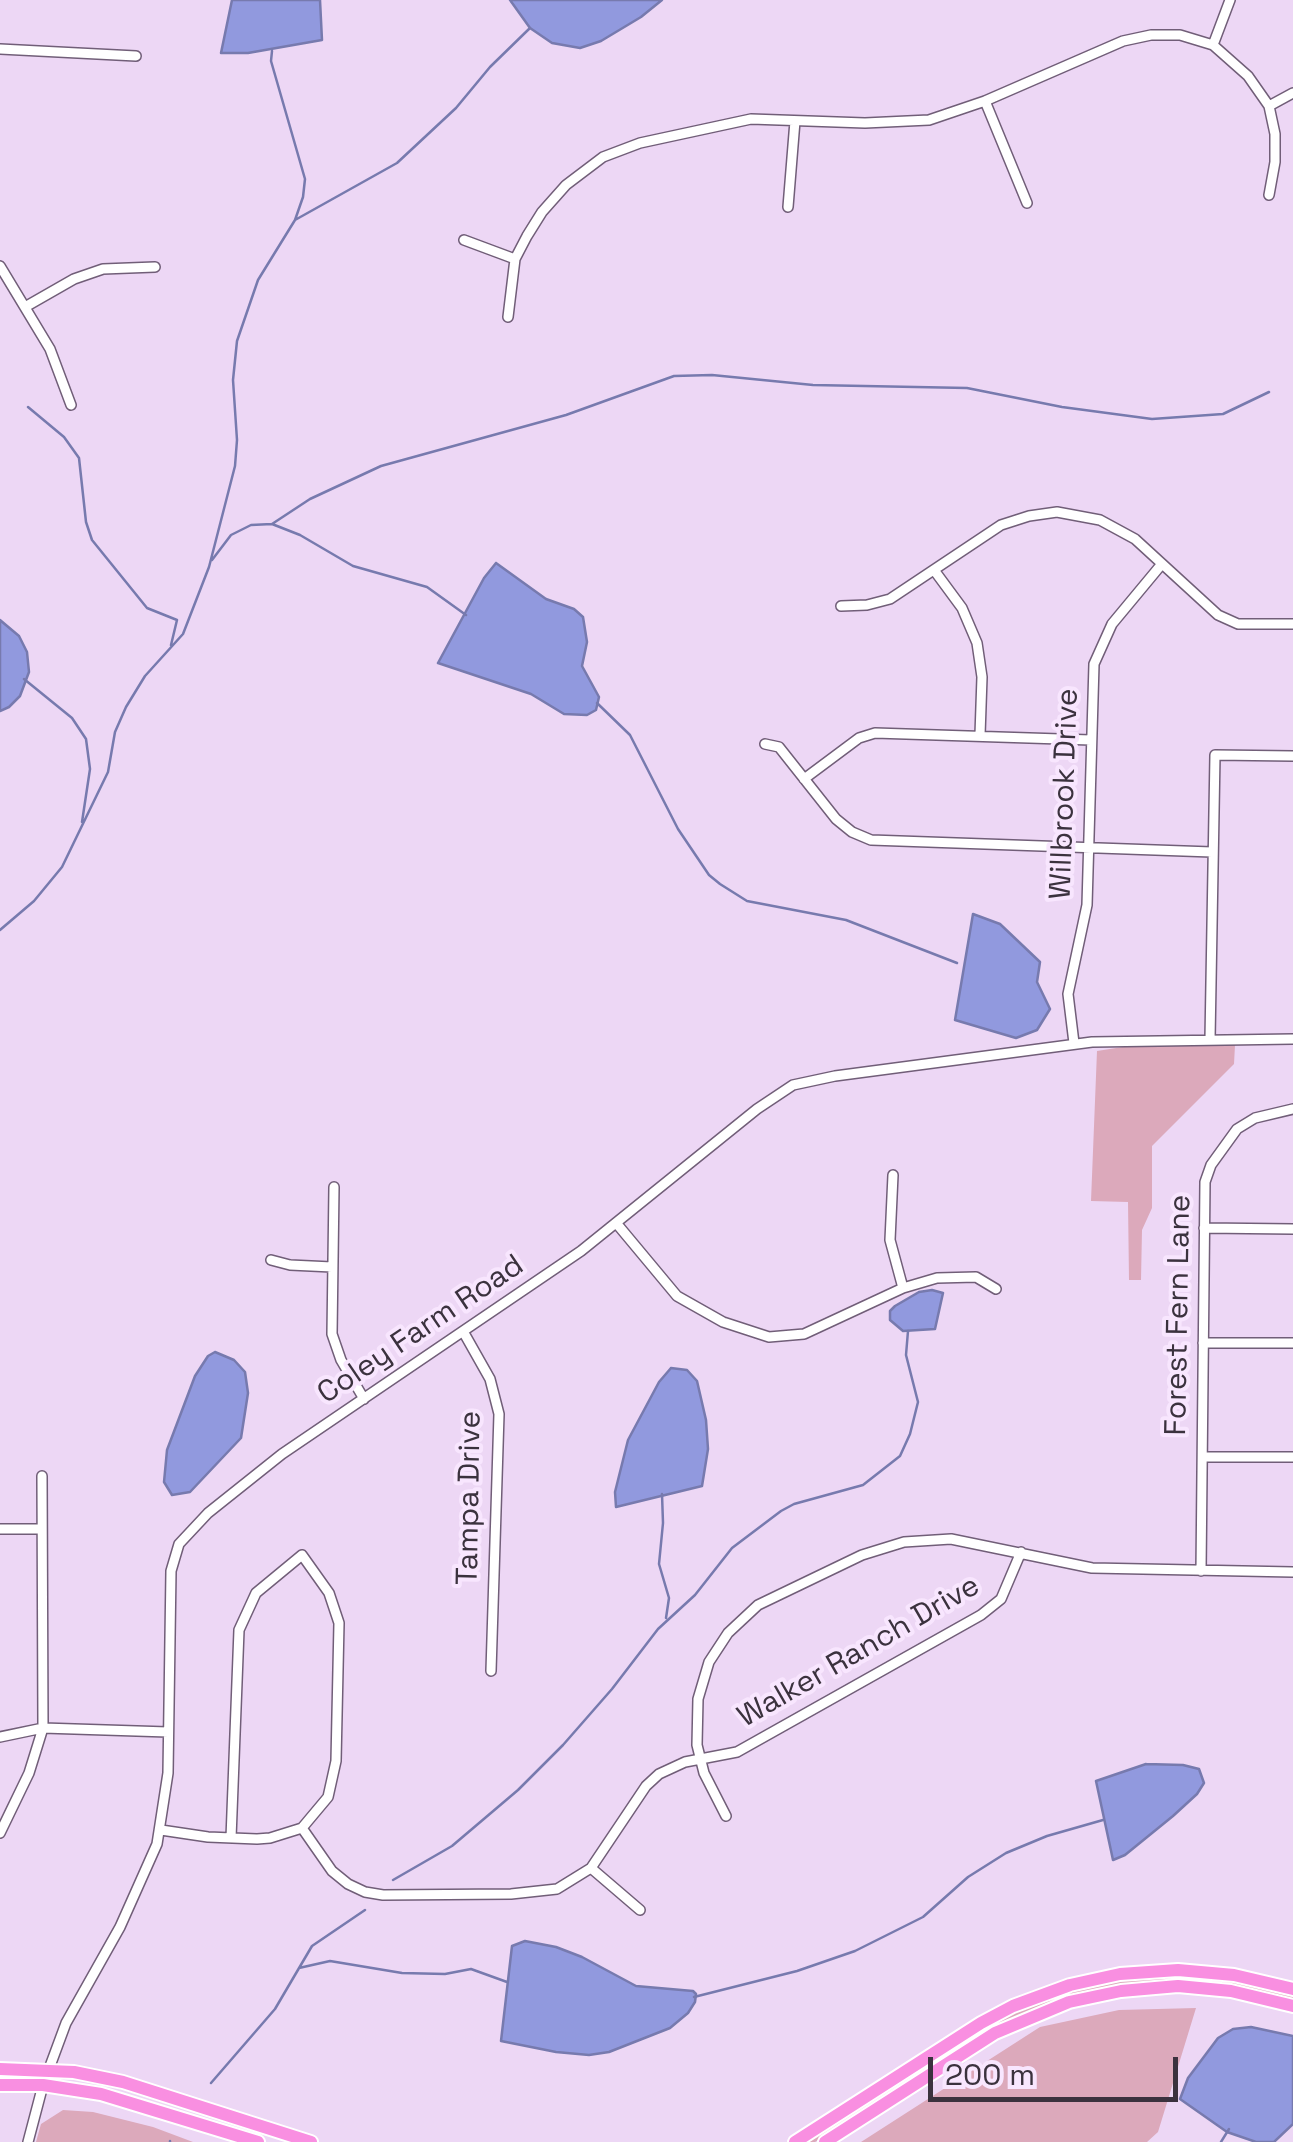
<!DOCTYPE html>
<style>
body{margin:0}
#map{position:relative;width:1293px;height:2142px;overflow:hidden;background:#edd7f5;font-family:"Space Grotesk",sans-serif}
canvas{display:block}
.scale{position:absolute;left:928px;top:2057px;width:250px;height:45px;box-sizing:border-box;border:5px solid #3b323e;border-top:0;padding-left:12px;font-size:30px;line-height:35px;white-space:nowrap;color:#3b323e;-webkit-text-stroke:8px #f8e6fe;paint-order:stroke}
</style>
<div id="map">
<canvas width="1293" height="2142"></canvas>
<div class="scale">200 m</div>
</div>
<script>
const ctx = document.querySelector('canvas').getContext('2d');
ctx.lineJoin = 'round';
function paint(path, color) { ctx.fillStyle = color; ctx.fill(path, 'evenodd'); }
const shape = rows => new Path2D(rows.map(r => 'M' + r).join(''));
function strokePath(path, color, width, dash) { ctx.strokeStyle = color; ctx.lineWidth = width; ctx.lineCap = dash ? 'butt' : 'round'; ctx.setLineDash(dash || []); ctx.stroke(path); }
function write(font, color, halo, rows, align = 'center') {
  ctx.font = font + ' "Space Grotesk",sans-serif'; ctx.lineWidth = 8; ctx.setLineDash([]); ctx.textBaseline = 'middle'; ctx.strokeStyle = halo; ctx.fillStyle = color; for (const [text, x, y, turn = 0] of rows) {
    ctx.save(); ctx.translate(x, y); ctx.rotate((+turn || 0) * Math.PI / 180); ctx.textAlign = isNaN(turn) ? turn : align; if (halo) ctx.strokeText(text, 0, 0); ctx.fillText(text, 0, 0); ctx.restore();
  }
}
const green = shape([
 [1235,1045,1234,1064,1152,1146,1152,1208,1142,1230,1141,1280,1129,1280,1128,1202,1091,1201,1097,1051,1129,1046],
 [1183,1975,1217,1978,1293,1994,1293,2000,1230,1986,1064,1999,993,2029,815,2142,804,2142,972,2033,1030,2004,1073,1989,1131,1978],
 [1196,2008,1158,2132,1147,2142,861,2142,1040,2027,1119,2010],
 [63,2110,93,2112,153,2127,193,2142,36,2142,41,2124]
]);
const water = shape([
 [232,0,320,0,322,40,248,53,221,53,232,0],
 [510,0,662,0,641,17,601,41,580,48,552,43,530,28,510,0],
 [496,563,546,599,574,609,583,617,587,642,582,666,599,697,596,710,587,715,564,714,531,694,438,663,484,578,496,563],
 [0,620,19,636,27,652,29,672,20,696,9,707,0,711,0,620],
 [973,914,1000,924,1040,962,1037,982,1050,1009,1037,1030,1016,1038,955,1020,973,914],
 [932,1290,943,1293,935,1329,903,1331,890,1320,890,1311,895,1306,919,1292,932,1290],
 [215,1352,234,1360,245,1372,248,1393,241,1438,190,1492,172,1495,164,1482,167,1450,195,1376,208,1356,215,1352],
 [671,1368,687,1370,697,1381,706,1420,708,1449,702,1486,616,1507,615,1492,628,1440,659,1382,671,1368],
 [1146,1764,1183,1765,1199,1769,1204,1783,1197,1794,1173,1816,1125,1855,1113,1860,1096,1781,1146,1764],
 [525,1941,556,1947,582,1957,636,1986,693,1991,696,1994,695,2002,688,2013,670,2028,609,2052,589,2055,556,2052,501,2041,512,1946,525,1941],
 [1251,2027,1293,2036,1293,2124,1274,2142,1256,2142,1227,2132,1180,2099,1188,2078,1218,2038,1233,2029,1251,2027]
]);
const stream = shape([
 [295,220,397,163,456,108,490,67,530,28],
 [28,407,64,437,79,458,86,522,92,540,147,608,177,620,171,645],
 [272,524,310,499,381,466,566,415,674,376,712,375,813,385,967,388,1062,407,1152,419,1223,414,1269,392],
 [212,560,231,535,251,525,272,524,300,535,353,566,427,587,466,615],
 [24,679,72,718,86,739,90,769,82,822],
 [597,703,630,735,678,829,709,875,720,884,747,901,846,920,957,963],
 [0,930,34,901,62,867,108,772,115,732,126,707,145,676,183,634,209,567,235,466,237,440,233,380,237,341,258,280,295,220,303,197,305,179,271,61,272,51],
 [662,1494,663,1523,659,1564,669,1598,666,1618],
 [393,1880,452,1846,518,1790,563,1745,612,1689,658,1629,695,1595,732,1548,781,1511,794,1504,863,1485,900,1456,910,1434,918,1402,906,1355,908,1331],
 [299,1968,330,1961,402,1973,445,1974,471,1969,507,1982],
 [694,1997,797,1971,855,1951,923,1917,968,1877,1006,1853,1047,1836,1103,1820],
 [211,2083,275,2009,312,1946,365,1910],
 [170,2142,170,2141],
 [1221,2142,1229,2129]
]);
const minor = shape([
 [1213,45,1230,0],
 [0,49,136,56],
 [985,101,1027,203],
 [1269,106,1293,93],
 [788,207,795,121],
 [464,240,515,259],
 [0,266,50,349,71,405],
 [25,307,74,279,103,269,155,267],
 [508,317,515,259,527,236,542,212,566,185,603,157,640,143,751,119,865,123,929,120,985,101,1123,41,1151,35,1180,35,1213,45,1248,76,1269,106,1275,134,1275,162,1269,195],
 [934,570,962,608,977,643,982,677,980,735],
 [841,606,867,605,890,599,1001,525,1029,516,1057,512,1100,520,1135,539,1218,615,1238,624,1293,624],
 [765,744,779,747,836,819,852,832,871,840,1212,852],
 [804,779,859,738,875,733,1091,740],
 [1210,1039,1215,755,1293,756],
 [1074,1043,1068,994,1087,905,1094,664,1112,624,1161,565],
 [893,1175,890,1240,903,1288],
 [334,1187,332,1334,341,1360,364,1399],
 [617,1224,677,1296,723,1322,769,1337,804,1334,903,1288,937,1278,976,1277,996,1289],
 [1204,1228,1293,1229],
 [271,1260,290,1265,332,1267],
 [464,1333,490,1379,499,1414,491,1671],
 [1203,1343,1293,1343],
 [1203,1457,1293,1457],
 [0,1529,42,1529],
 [1201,1571,1205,1182,1211,1165,1237,1129,1255,1118,1293,1109],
 [0,1737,43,1728,168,1732],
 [726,1816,704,1773,697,1745,698,1699,709,1662,728,1633,758,1605,862,1555,904,1542,951,1539,1092,1568,1293,1572],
 [302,1828,332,1871,348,1884,365,1892,383,1895,511,1894,557,1889,591,1868,646,1786,659,1774,685,1762,737,1752,981,1615,1001,1599,1021,1552],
 [161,1830,208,1837,257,1839,270,1838,302,1828,328,1797,336,1761,339,1623,329,1593,302,1555,256,1593,239,1630,231,1838],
 [0,1833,29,1773,43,1728,42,1476],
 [591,1868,640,1910],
 [28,2142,43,2085,66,2023,120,1927,157,1844,168,1773,171,1571,179,1544,208,1513,282,1454,581,1251,757,1109,793,1085,835,1076,1092,1042,1293,1039]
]);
const highway = shape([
 [0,2069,74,2072,123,2082,311,2142],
 [0,2085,43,2085,101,2094,258,2142],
 [795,2142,981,2023,1013,2006,1070,1985,1120,1974,1178,1970,1234,1975,1293,1989],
 [825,2142,995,2033,1069,2002,1121,1991,1178,1986,1231,1991,1293,2006]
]);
const streetNames = [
 ["Willbrook Drive",1065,794,-88],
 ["Forest Fern Lane",1179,1315,-89],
 ["Coley Farm Road",421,1330,-34],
 ["Tampa Drive",470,1498,-89],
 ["Walker Ranch Drive",859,1652,-30]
];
paint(green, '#dca9bb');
paint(water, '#9199de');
strokePath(water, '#777aae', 2.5);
strokePath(stream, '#777aae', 2.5);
strokePath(minor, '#715e78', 12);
strokePath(highway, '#fff', 16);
strokePath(minor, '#fff', 9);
strokePath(highway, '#f98fe1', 12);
write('30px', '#3b323e', '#f8e6fe', streetNames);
</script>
